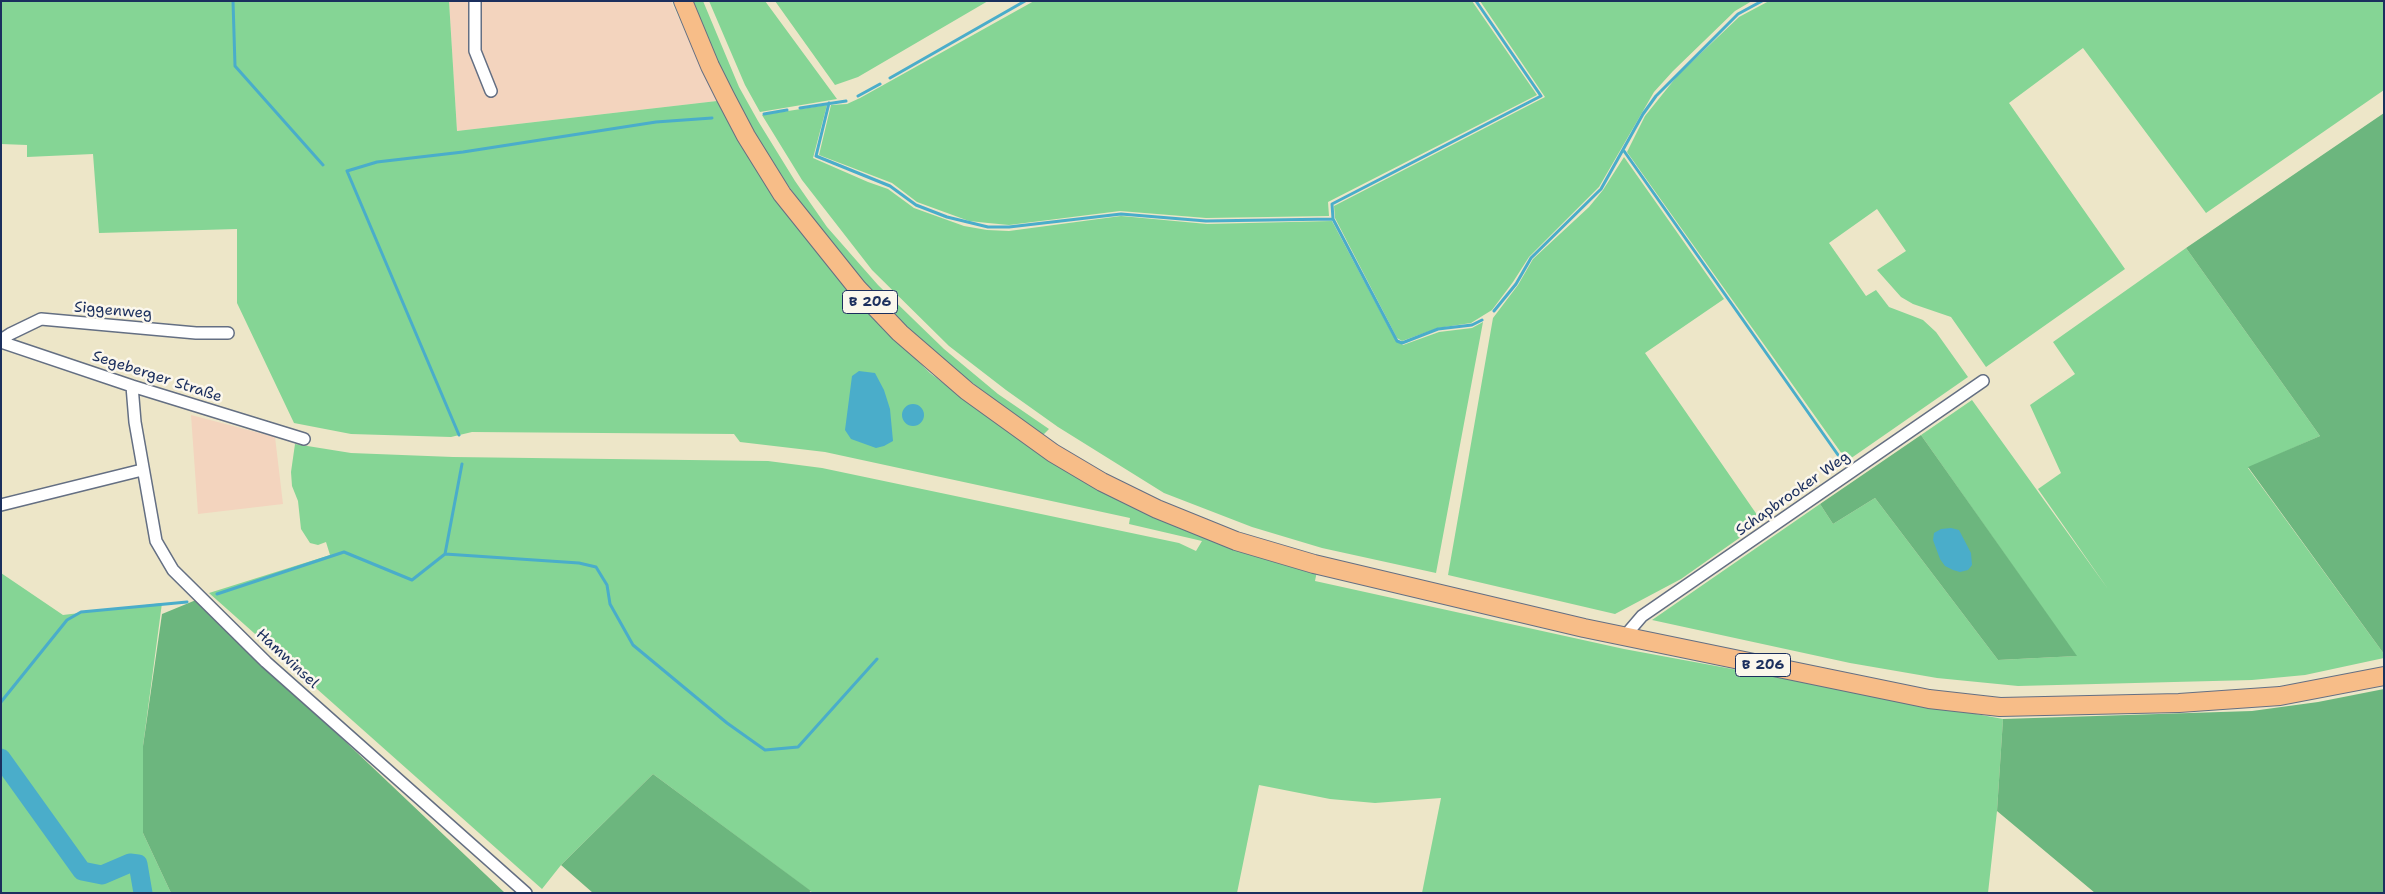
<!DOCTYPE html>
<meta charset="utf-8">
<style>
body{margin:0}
#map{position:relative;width:2385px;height:894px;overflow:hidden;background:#ede6c8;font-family:"Shantell Sans",sans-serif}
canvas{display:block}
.frame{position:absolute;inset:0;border:2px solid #1b2f5e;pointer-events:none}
</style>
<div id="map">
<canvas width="2385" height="894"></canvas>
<div class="frame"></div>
</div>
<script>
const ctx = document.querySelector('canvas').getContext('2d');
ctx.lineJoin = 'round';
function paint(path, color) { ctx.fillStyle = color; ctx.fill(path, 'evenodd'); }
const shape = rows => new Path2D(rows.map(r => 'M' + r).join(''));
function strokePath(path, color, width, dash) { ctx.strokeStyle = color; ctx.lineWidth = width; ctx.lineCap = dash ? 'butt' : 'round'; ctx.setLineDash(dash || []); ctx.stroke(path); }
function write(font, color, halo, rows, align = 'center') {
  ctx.font = font + ' "Shantell Sans",sans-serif'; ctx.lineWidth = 5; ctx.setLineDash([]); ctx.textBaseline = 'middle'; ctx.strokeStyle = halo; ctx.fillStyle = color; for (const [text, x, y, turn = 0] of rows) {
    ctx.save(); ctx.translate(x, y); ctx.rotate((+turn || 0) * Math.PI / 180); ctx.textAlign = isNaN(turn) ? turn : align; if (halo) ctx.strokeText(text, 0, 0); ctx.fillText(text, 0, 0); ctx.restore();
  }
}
const built = shape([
 [449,1,671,1,717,101,457,131],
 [191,415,275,437,283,504,198,514]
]);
const green = shape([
 [1,1,449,1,457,131,717,101,746,152,855,299,930,373,988,417,1056,464,1317,571,1315,581,1624,649,2003,719,1997,811,1988,893,1422,893,1441,798,1375,803,1330,799,1259,785,1237,893,813,893,653,774,561,865,542,889,209,593,330,555,326,542,318,545,310,543,301,529,298,501,292,486,291,472,295,444,351,453,453,457,768,461,822,468,1179,543,1196,551,1202,541,1129,524,1130,518,825,452,740,442,734,434,472,432,451,437,351,434,294,423,237,303,237,229,99,233,93,154,27,157,27,145,1,144],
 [692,1,703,1,739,87,758,121,795,181,827,227,878,285,944,349,998,394,1049,429,1042,436,936,355,873,294,820,229,787,184,750,125,731,91],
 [709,1,765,1,837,99,760,112,745,85],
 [775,1,988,1,858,77,835,85],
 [1034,1,1472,1,1537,95,1328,202,1329,216,1206,218,1120,211,1009,225,988,223,969,221,917,202,892,183,819,155,831,105,847,104,860,98],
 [1480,1,1752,1,1735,11,1673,71,1654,92,1599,187,1529,257,1513,282,1492,310,1471,323,1438,328,1402,341,1397,338,1335,218,1334,206,1545,97],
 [1769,1,2384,1,2384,90,2206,213,2083,48,2009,103,2125,269,1986,367,1951,317,1913,304,1901,297,1877,270,1906,251,1877,209,1829,243,1866,296,1876,290,1889,307,1923,320,1936,332,1968,377,1847,461,1627,152,1645,116,1678,75,1739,17],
 [827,105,813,158,868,182,888,189,914,208,964,226,987,230,1009,231,1121,216,1207,224,1332,221,1396,341,1403,345,1439,332,1472,328,1483,322,1436,573,1322,548,1252,527,1164,493,1058,427,1006,390,949,346,872,270,802,180,762,115],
 [1624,157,1724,299,1645,353,1762,522,1681,579,1615,614,1448,575,1493,318,1518,285,1533,259,1589,207,1603,190],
 [2186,248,2320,436,2248,468,2384,654,2384,658,2305,675,2252,680,2018,686,1937,678,1850,663,1652,620,1820,504,1833,524,1875,498,1998,660,2076,656,1921,435,1972,400,2108,589,2038,489,2061,473,2030,405,2075,374,2053,342],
 [1,573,63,615,162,603,143,746,143,833,171,893,1,893]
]);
const forest = shape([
 [2384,113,2384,654,2248,467,2320,436,2186,248],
 [1921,435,2077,656,1998,660,1875,498,1833,524,1820,504],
 [196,600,505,893,171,893,143,833,143,746,162,614],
 [2384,689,2384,893,2095,893,1997,811,2003,719,2252,711,2318,702],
 [653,774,811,891,808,893,593,893,561,865]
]);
const water = shape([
 [859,371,875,373,884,390,890,409,893,441,884,446,876,448,851,439,845,430,852,376],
 '902 415a11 11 0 1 1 22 0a11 11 0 1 1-22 0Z',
 [1951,528,1959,530,1971,553,1972,565,1968,570,1960,572,1953,570,1945,566,1940,559,1933,540,1934,533,1941,529]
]);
const stream = shape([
 [233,1,235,66,323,165],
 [890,78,1025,1],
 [858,96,880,84],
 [829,103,816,156,890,186,916,205,947,217,988,227,1009,227,1121,214,1206,221,1333,219,1397,341,1402,343,1438,329,1472,325,1482,320],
 [800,108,846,101],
 [764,114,787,110],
 [1624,151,1843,462],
 [1333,219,1332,204,1541,96,1476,1],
 [1494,311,1516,284,1531,258,1601,189,1643,114,1656,96,1738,14,1762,1],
 [459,435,347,171,377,162,463,152,656,122,712,118],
 [445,554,579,563,596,567,607,585,610,604,633,645,727,723,765,750,798,747,877,659],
 [217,594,344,552,412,580,445,554,462,464],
 [1,702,67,620,81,612,187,602]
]);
const river = shape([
 [1,758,82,871,102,875,130,863,138,864,143,893]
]);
const minor = shape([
 [475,1,475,51,491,91],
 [1,340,10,334,41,319,196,333,228,333],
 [1,342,132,386,304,439],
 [132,386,135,422,156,541,173,570,266,662,526,893],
 [1,505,142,470],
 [1624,637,1642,616,1983,381]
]);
const primary = shape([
 [683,1,710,66,725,96,746,136,782,194,858,289,900,333,967,391,1053,453,1102,482,1157,509,1236,541,1314,564,1584,628,1929,699,2000,707,2179,703,2280,696,2384,676]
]);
const shields = [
 [870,302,55],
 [1763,665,55]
];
const shieldNames = [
 ["B 206",870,302],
 ["B 206",1763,665]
];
const streetNames = [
 ["Siggenweg",113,311,5],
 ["Segeberger Straße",157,377,18],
 ["Schapbrooker Weg",1793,494,-35],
 ["Hamwinsel",287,659,43]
];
paint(built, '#f3d4be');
paint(green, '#85d595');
paint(forest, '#6cb67e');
paint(water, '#4aadca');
strokePath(stream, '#4aadca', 3);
strokePath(river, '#4aadca', 19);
strokePath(minor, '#646f83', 14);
strokePath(primary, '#646f83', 20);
strokePath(minor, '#fff', 11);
strokePath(primary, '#f7bd88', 18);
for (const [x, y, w] of shields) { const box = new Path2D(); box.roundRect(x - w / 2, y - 11.5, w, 23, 4); ctx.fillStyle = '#fbf7ec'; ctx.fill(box); strokePath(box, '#1b2f5e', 1); }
write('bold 14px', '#1b2f5e', null, shieldNames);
write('15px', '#1b2f5e', '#fbf7ec', streetNames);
</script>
